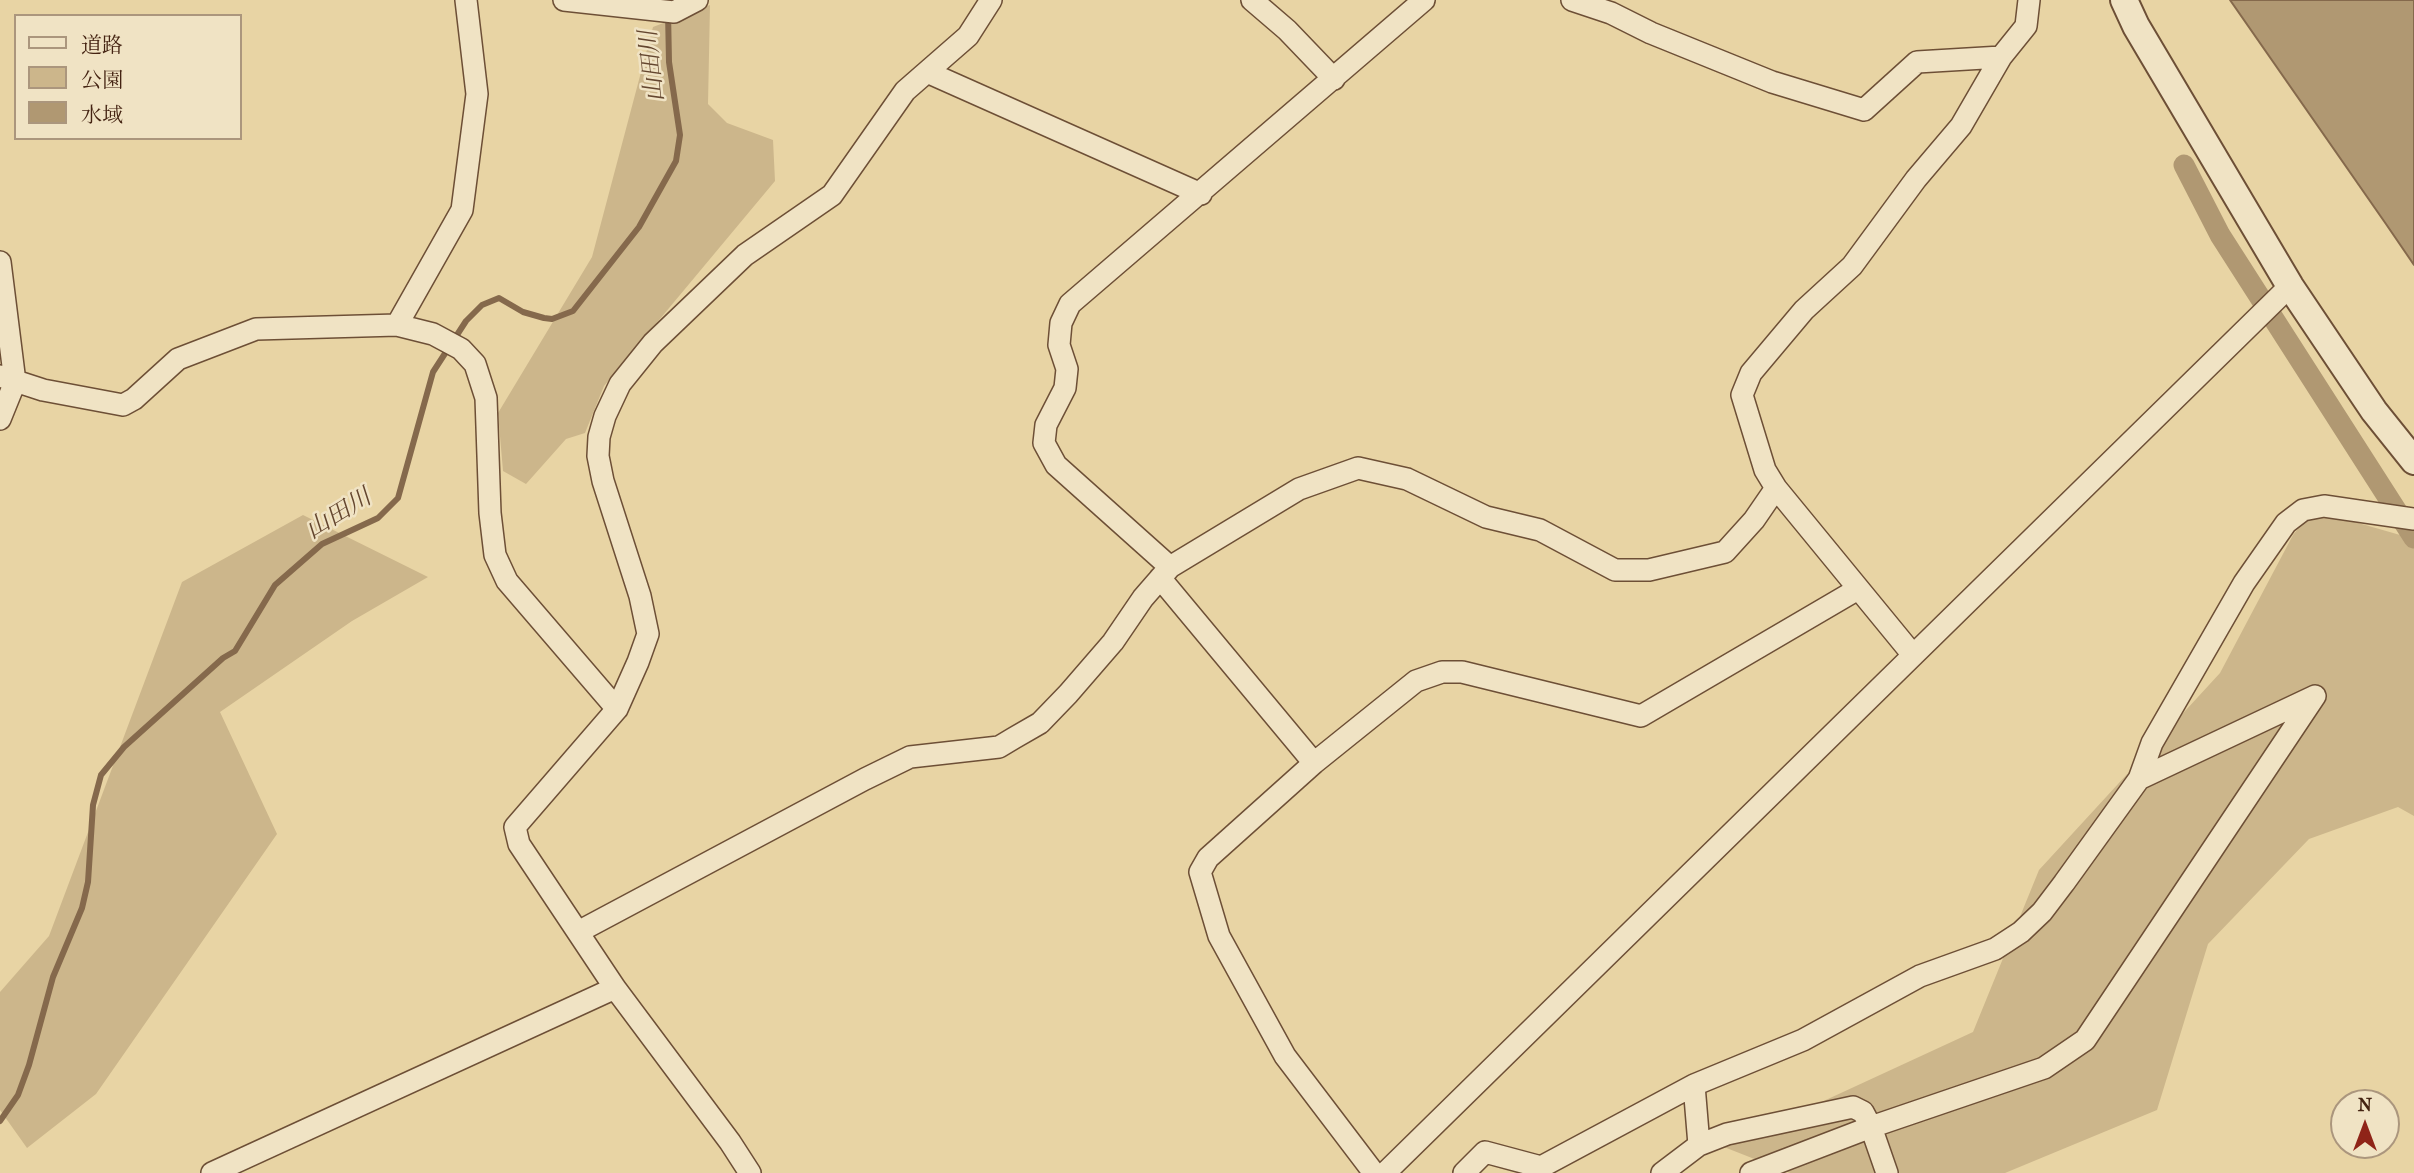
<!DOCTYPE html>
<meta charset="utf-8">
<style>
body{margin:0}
#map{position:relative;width:2414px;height:1173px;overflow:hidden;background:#e8d4a4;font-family:"IM FELL French Canon","Noto Serif JP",serif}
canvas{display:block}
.legend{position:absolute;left:14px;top:14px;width:228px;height:126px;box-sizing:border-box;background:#f0e3c4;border:2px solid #ab967d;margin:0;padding:9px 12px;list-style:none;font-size:21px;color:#442312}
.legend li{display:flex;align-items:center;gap:14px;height:35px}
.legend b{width:35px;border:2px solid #ab967d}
.north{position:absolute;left:2330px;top:1089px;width:70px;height:70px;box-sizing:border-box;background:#f0e3c4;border:2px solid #ab967d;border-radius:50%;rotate:0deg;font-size:19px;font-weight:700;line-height:28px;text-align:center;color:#442312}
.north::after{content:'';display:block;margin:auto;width:24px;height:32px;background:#8f2418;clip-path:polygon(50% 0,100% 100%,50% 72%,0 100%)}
</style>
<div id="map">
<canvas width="2414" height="1173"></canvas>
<ul class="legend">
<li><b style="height:9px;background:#f0e3c4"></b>道路</li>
<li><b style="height:19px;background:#ccb68b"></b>公園</li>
<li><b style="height:19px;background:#b09872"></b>水域</li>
</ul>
<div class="north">N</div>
</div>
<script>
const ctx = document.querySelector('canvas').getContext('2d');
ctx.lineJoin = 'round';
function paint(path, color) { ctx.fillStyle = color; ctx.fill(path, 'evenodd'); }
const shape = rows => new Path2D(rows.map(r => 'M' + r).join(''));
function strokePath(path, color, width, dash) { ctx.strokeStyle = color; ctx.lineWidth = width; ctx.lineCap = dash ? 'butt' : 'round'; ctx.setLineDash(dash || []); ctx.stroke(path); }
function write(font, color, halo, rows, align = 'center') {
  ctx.font = font + ' "IM FELL French Canon","Noto Serif JP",serif'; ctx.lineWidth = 5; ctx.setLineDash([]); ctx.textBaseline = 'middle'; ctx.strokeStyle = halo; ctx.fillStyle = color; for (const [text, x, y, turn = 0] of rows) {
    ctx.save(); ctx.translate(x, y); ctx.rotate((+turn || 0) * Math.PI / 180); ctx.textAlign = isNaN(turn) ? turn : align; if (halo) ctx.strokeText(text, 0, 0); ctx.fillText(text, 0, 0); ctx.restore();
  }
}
const green = shape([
 [710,5,708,104,727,123,773,140,775,181,604,386,585,433,566,439,526,484,503,471,498,413,592,257,653,27],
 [303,515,428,577,352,621,220,712,277,834,96,1094,27,1148,0,1110,0,992,49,936,182,582],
 [2334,516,2414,539,2414,816,2398,807,2309,839,2208,944,2157,1110,2005,1173,1790,1173,1724,1147,1973,1032,2039,870,2220,673,2293,535,2307,517]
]);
const water = shape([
 [2230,0,2414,0,2414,265,2386,224,2230,0]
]);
const stream = shape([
 [0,1121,18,1095,29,1065,53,977,82,908,88,882,93,805,101,775,124,747,223,658,235,651,275,585,322,544,378,518,398,498,433,372,466,321,482,305,499,298,523,312,544,318,552,319,573,311,639,227,676,161,680,135,669,62,668,12,665,0]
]);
const canal = shape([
 [2184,165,2220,235,2414,538]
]);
const minor = shape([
 [564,0,674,12,697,0],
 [1252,0,1287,30,1334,79],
 [1572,0,1611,13,1651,33,1772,82,1864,110,1917,62,2001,57,2026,26,2029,0],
 [927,72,1201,194],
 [0,262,15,382,0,419],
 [397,325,462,210,477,94,466,0],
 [0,376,43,390,123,405,134,399,178,359,256,329,397,325,433,334,461,349,475,364,486,398,490,513,495,555,507,581,617,709],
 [1776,488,1913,655],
 [1170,567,1056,465,1044,443,1046,425,1065,388,1067,369,1059,345,1061,323,1070,304,1424,0],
 [1160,578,1314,763],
 [578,932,865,779,910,757,999,747,1014,738,1040,723,1068,694,1113,642,1143,598,1170,567,1299,489,1358,468,1407,479,1486,517,1540,530,1615,570,1649,570,1725,552,1754,520,1776,488,1765,470,1742,395,1751,373,1804,310,1852,266,1916,179,1961,126,2001,57],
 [212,1173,615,988],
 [750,1173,730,1142,615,988,519,844,515,827,617,709,638,662,648,634,640,596,603,481,598,456,599,437,605,416,620,384,653,343,745,255,832,195,905,91,968,36,991,0],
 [1374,1173,1285,1056,1219,936,1200,872,1208,858,1314,763,1416,681,1442,672,1462,672,1641,716,1858,589],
 [1385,1173,2290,286],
 [1464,1173,1485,1152,1541,1167,1694,1085],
 [1662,1173,1699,1145],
 [1751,1173,1871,1127,2044,1068,2085,1040,2315,696,2139,779],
 [1887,1173,1871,1127,1863,1112,1853,1107,1727,1134,1699,1145,1694,1085,1803,1040,1920,976,1995,949,2021,932,2042,912,2064,883,2139,779,2152,743,2244,583,2286,523,2303,510,2324,506,2414,519]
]);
const tertiary = shape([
 [2124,0,2136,26,2290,286,2374,411,2414,461]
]);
const waterNames = [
 ["山田川",653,66,-96],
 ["山田川",339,515,-32]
];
paint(green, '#ccb68b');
paint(water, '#b09872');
strokePath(water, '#85694c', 2);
strokePath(stream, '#85694c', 6);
strokePath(canal, '#b09872', 21);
strokePath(minor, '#6d4f36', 24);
strokePath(tertiary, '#6d4f36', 30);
strokePath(minor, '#f0e3c4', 21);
strokePath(tertiary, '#f0e3c4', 26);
write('italic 24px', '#64462f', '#f0e3c4', waterNames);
</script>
